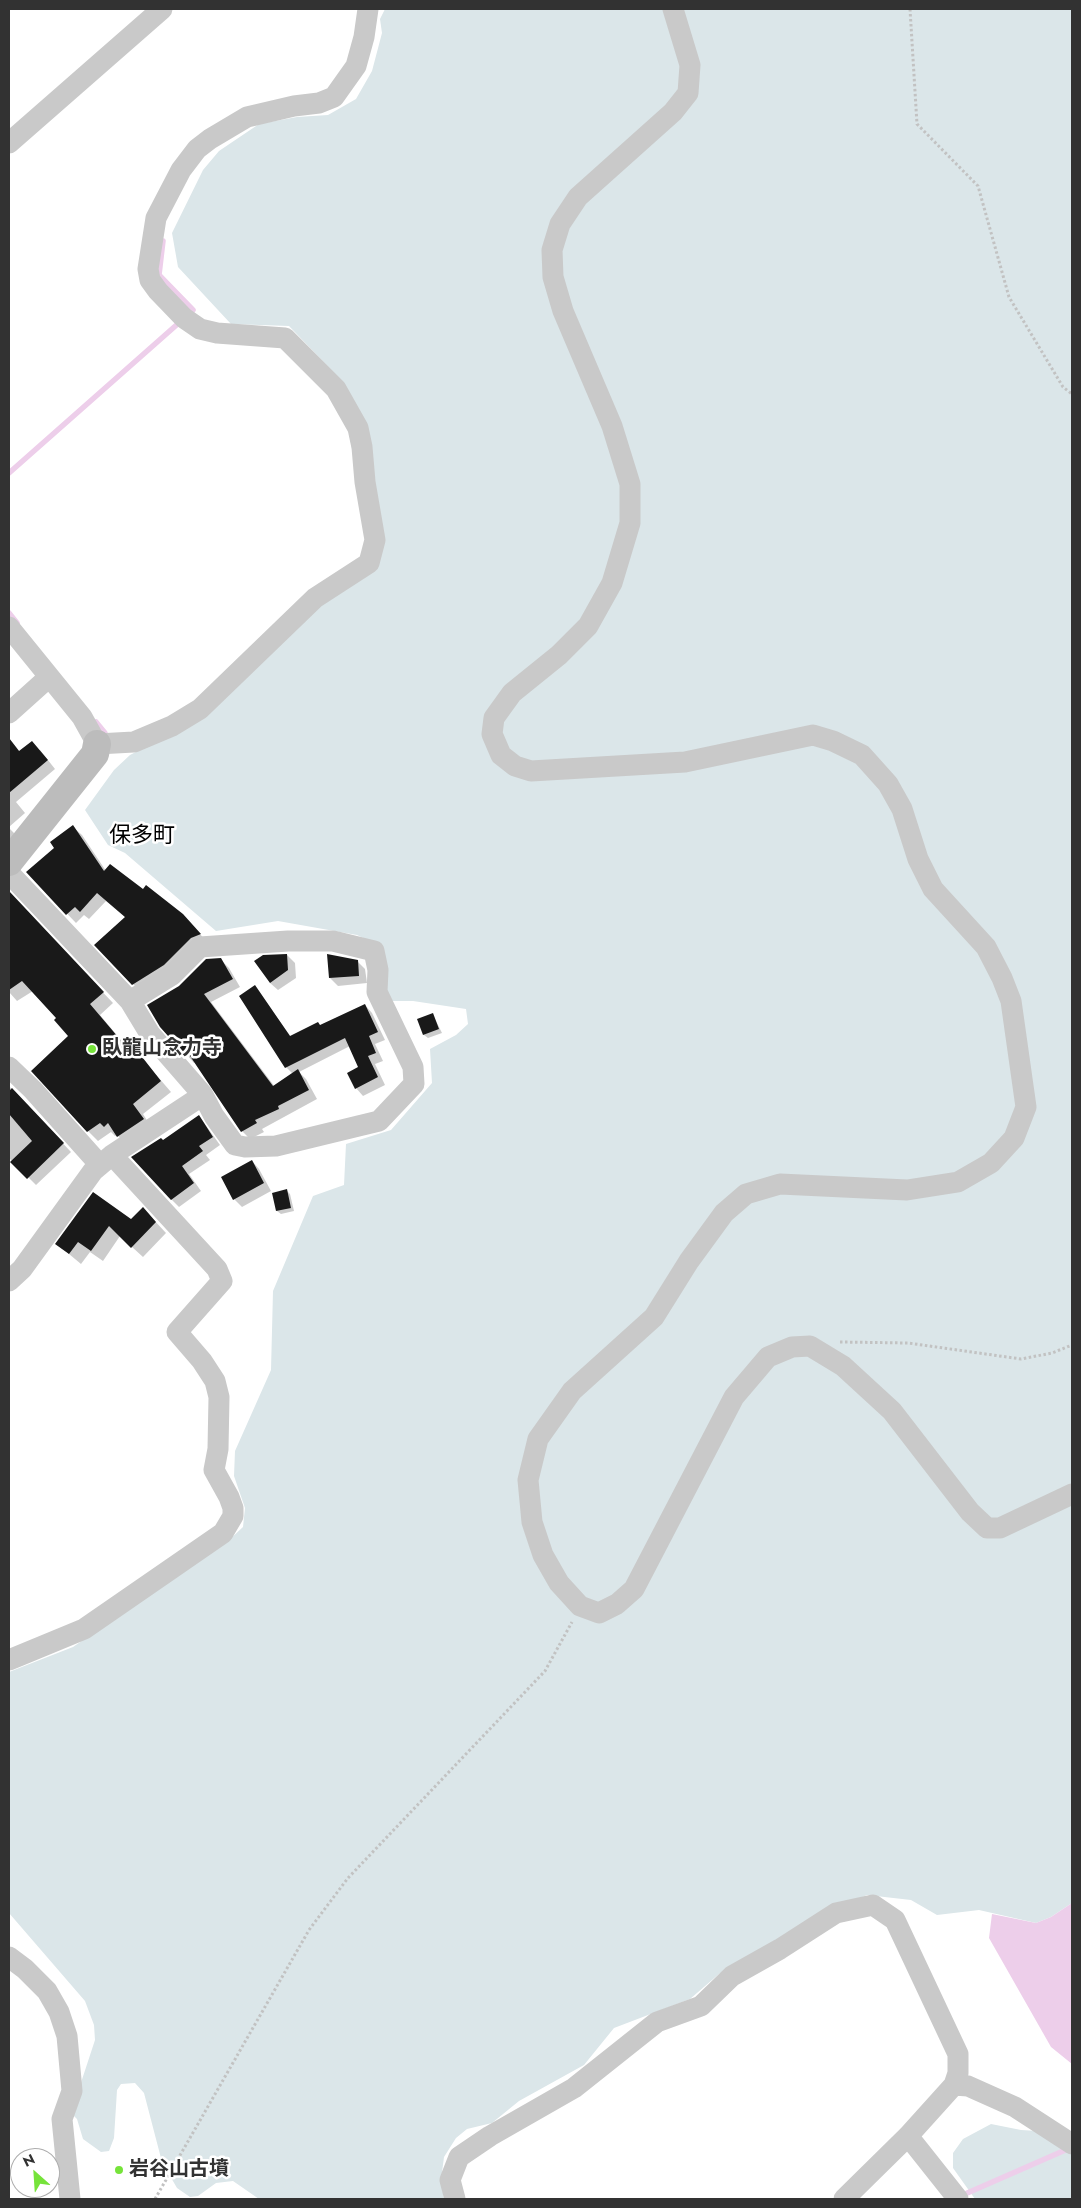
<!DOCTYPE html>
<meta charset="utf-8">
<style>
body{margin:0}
#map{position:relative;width:1081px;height:2208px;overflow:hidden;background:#fff;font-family:Jost,sans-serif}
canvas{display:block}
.frame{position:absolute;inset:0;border:10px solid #323232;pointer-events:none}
.north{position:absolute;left:10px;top:2148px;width:50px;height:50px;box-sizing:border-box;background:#fff;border:1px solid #adadad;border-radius:50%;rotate:334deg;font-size:14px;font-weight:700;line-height:20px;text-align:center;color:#323232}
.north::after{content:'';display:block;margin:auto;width:18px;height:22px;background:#76e33a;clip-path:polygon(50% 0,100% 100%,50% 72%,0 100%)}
</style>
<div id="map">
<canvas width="1081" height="2208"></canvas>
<div class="frame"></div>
<div class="north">N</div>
</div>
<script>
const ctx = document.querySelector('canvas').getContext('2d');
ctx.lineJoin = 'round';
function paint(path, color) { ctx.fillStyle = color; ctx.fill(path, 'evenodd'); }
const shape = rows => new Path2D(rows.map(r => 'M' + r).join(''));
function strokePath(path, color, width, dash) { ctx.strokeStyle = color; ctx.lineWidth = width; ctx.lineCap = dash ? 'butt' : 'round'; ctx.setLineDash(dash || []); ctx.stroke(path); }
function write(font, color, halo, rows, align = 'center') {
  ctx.font = font + ' Jost,"Noto Sans JP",sans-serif'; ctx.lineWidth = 5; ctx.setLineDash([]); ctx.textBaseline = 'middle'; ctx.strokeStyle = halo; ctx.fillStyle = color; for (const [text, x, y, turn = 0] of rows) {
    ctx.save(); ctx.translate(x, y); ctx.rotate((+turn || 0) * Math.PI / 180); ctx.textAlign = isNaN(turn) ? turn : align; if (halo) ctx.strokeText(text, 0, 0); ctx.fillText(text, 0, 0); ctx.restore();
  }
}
const green = shape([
 [385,9,1072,9,1072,1903,1051,1917,1036,1923,979,1910,937,1915,911,1900,867,1895,820,1916,719,1974,690,1999,614,2028,584,2065,519,2101,492,2123,467,2129,456,2138,444,2157,441,2180,444,2199,259,2199,233,2181,216,2183,198,2196,190,2197,177,2188,162,2162,144,2093,135,2083,121,2084,117,2090,114,2138,109,2151,101,2152,83,2139,77,2119,71,2113,95,2040,94,2025,85,2001,9,1913,9,1672,73,1647,228,1541,243,1527,245,1508,234,1476,235,1451,271,1370,273,1291,313,1196,344,1185,346,1144,391,1130,432,1083,430,1049,456,1035,468,1024,466,1009,413,1001,385,1001,382,947,357,935,278,921,216,931,125,853,108,845,85,810,114,770,130,755,205,716,320,603,374,570,339,378,289,326,231,324,178,267,172,233,203,170,219,151,259,124,297,117,328,115,356,99,372,71,382,33,380,19],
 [991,2124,1021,2130,1072,2133,1072,2199,975,2199,953,2168,953,2153,963,2139]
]);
const water = shape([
 [1072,1903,1072,2064,1051,2047,989,1938,992,1914,1036,1923,1051,1917]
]);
const shadow = shape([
 [9,738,20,752,40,750,55,769,16,802,25,813,9,827],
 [73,827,82,835,106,871,143,891,191,924,208,943,142,993,133,984,126,918,106,901,89,919,84,915,76,923,28,873,56,848],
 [9,828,21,840,9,857],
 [9,893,113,1003,100,1015,135,1057,139,1055,171,1092,143,1114,153,1130,128,1146,117,1135,115,1136,111,1132,98,1141,88,1131,70,1036,58,1018,33,991,17,1001,9,992],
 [287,955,295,963,296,978,278,990,270,983],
 [328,955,357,961,365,969,367,983,338,986,330,978],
 [220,959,229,968,240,987,211,1002,275,1087,293,1074,286,1067,255,987,291,1037,321,1026,365,1005,372,1013,385,1040,375,1044,383,1061,375,1064,385,1085,363,1096,356,1088,360,1068,350,1046,299,1072,306,1079,317,1099,262,1129,264,1132,250,1139,242,1131,196,1061,194,1063,186,1054,161,1026],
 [433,1015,442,1033,428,1038,424,1035],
 [9,1086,71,1152,36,1185,9,1158],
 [199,1116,220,1145,206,1155,210,1160,189,1174,201,1191,179,1207,171,1199,163,1141],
 [252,1161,259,1169,271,1191,242,1207,234,1199],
 [287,1191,290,1194,294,1211,281,1214,277,1211,273,1194],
 [93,1194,131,1221,153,1219,166,1233,143,1257,120,1236,103,1261,90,1252,81,1264,57,1244]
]);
const stream = shape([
 [163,241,159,275,193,310,191,312],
 [9,473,181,321],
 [9,613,17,623],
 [96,722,105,733,104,740],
 [964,2199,965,2194,1070,2148]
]);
const building = shape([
 [9,738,19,751,32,741,48,760,9,793],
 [73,825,104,871,110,864,143,889,146,885,183,914,201,934,191,938,164,965,132,985,94,945,125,917,97,893,80,912,75,907,66,915,26,872,54,848,50,842],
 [9,891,104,992,90,1004,135,1057,139,1053,161,1081,133,1104,144,1119,117,1137,108,1123,104,1127,100,1123,87,1132,31,1071,68,1036,54,1020,56,1018,22,981,9,990],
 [287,954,288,970,270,983,254,961,263,955],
 [327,954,358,960,359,976,329,978],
 [221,958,233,979,204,994,273,1086,298,1069,309,1090,278,1106,279,1109,255,1120,257,1123,241,1132,188,1053,185,1055,160,1027,147,1005,179,986,206,959],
 [255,985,290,1036,318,1022,320,1025,365,1004,378,1032,369,1036,376,1053,368,1056,378,1077,355,1089,347,1073,358,1067,345,1038,285,1068,239,996],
 [433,1013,439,1029,423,1035,417,1019],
 [12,1088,64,1143,27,1179,10,1162,32,1141,9,1114,9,1091],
 [199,1115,213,1137,199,1146,203,1151,182,1166,194,1183,171,1200,131,1157,161,1138,163,1140],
 [252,1160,264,1183,233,1200,221,1177],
 [287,1189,291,1208,276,1211,272,1193],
 [93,1192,131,1219,143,1207,156,1222,131,1248,109,1226,91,1251,78,1242,69,1254,55,1244]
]);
const path = shape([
 [910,9,917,124,978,186,1009,297,1063,387,1072,394],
 [840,1342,908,1343,1021,1359,1052,1353,1072,1345],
 [155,2199,309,1930,348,1878,545,1671,572,1622]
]);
const street = shape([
 [673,9,690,65,688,93,673,112,578,197,560,224,552,250,553,277,563,311,612,426,630,484,630,523,612,583,588,626,559,655,512,693,494,718,492,734,501,755,515,766,531,771,685,762,813,735,833,741,862,755,888,784,902,809,918,859,933,889,986,947,1002,978,1011,1001,1026,1107,1014,1138,991,1163,958,1182,907,1190,780,1184,746,1194,724,1213,689,1261,654,1317,572,1391,538,1439,528,1480,532,1522,543,1555,559,1583,580,1606,599,1613,617,1604,634,1589,734,1397,768,1357,792,1347,810,1346,843,1366,892,1411,970,1512,987,1528,1000,1528,1072,1494],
 [9,143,162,9],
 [9,627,82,717,97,744,134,742,172,726,200,709,315,598,369,563,375,540,365,482,362,447,358,428,336,389,285,338,217,333,200,329,184,318,158,291,150,280,148,269,156,218,181,170,197,149,210,139,247,117,294,106,319,103,334,97,356,66,364,37,368,9],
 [9,713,48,678],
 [9,873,130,1001,150,1034,203,1095,112,1155,93,1171,22,1269,9,1281],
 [130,1001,172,975,200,947,288,941,333,941,374,951,378,970,377,992,413,1067,414,1084,379,1121,276,1146,245,1147,235,1145,214,1116,203,1095],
 [9,1067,33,1090,100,1165],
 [9,1660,84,1629,223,1533,233,1516,233,1508,229,1497,214,1470,218,1449,219,1397,215,1381,202,1361,177,1332,222,1281,217,1269,112,1155],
 [9,1957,25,1969,47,1991,59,2012,67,2036,72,2091,62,2119,70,2199],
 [908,2136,958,2199],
 [455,2199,450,2180,459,2157,490,2136,574,2088,657,2022,701,2006,732,1976,780,1949,836,1913,873,1905,895,1920,958,2054,958,2073,954,2085],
 [844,2199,908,2136,954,2085,968,2086,1015,2107,1072,2144]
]);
const secondary = shape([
 [9,862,95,754,97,744]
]);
const markers = [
 [92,1049,5,"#76e33a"],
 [119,2170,5,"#76e33a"]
];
const poiNames = [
 ["臥龍山念力寺",102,1049],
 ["岩谷山古墳",129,2170]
];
const quarterNames = [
 ["保多町",142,837]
];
paint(green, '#dbe6e9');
paint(water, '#edceea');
paint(shadow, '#0003');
strokePath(stream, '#edceea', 5.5);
paint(building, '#191919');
strokePath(path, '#c2c2c2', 3, [2.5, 2.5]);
strokePath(street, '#c9c9c9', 21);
strokePath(secondary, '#bcbcbc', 28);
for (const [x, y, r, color] of markers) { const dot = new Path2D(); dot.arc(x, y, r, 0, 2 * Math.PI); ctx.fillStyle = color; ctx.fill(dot); strokePath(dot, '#fff', 2); }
write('bold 20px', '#323232', '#fff', poiNames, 'left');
write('22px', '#000', '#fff', quarterNames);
</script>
